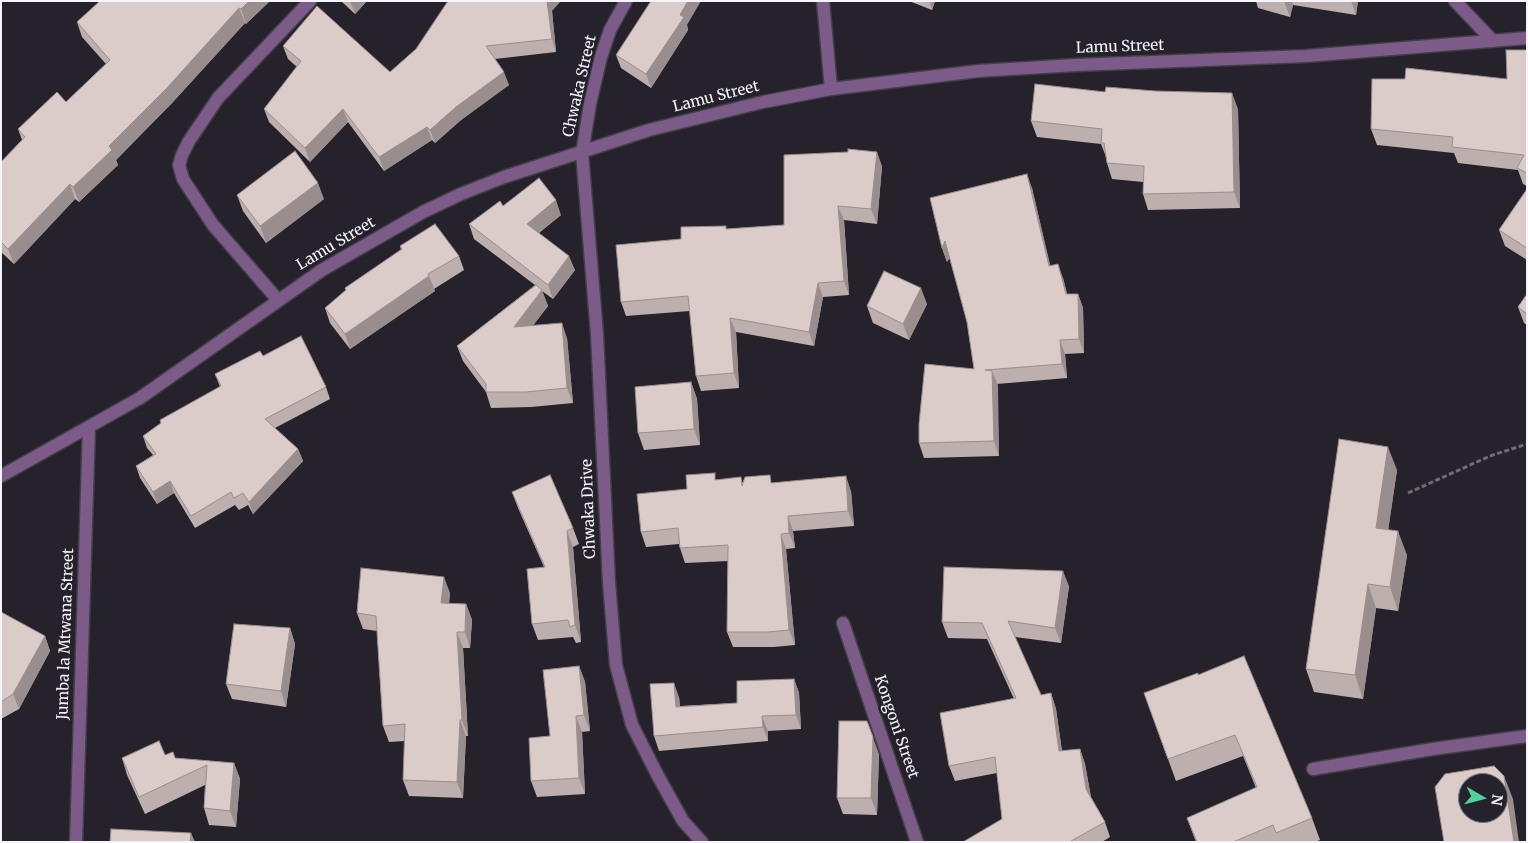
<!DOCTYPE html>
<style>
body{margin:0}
#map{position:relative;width:1528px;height:843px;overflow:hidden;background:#25222c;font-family:Merriweather,serif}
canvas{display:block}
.frame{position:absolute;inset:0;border:2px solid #f5f4fa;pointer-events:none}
.north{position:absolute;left:1458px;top:773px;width:50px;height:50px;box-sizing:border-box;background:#25222c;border:1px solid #78767e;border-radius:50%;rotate:98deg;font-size:14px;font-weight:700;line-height:20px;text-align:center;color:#f5f4fa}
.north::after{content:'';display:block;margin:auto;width:18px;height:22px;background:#4dd39a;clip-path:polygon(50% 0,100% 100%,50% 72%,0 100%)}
</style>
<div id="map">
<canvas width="1528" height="843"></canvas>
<div class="frame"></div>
<div class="north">N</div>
</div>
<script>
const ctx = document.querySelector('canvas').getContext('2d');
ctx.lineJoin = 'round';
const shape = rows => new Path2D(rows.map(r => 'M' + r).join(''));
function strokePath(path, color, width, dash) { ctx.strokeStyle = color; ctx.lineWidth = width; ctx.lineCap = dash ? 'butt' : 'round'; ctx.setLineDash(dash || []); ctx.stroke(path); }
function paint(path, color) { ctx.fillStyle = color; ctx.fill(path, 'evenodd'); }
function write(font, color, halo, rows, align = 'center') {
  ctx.font = font + ' Merriweather,serif'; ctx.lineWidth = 5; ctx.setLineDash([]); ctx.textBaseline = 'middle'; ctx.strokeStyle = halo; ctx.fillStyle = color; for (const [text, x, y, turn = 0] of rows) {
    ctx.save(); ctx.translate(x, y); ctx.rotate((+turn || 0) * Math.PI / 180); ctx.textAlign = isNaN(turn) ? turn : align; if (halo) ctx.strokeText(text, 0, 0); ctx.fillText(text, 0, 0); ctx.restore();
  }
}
const path = shape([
 [1408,493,1490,456,1527,444]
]);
const service = shape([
 [1313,769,1433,749,1527,736],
 [76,842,89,427]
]);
const minor = shape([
 [626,1,610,30,601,57,590,104,582,153,597,334,609,583,616,665,632,725,658,776,683,821,702,842],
 [823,1,831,89],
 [1455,1,1493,41],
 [278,300,213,225,183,179,179,165,182,155,189,141,218,98,310,1],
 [1,476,140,398,322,270,423,212,461,194,504,177,649,130,763,102,831,89,978,71,1076,65,1306,56,1527,38],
 [843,623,917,842]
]);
const wall = shape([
 [100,1,270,1,246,24,245,23,172,103,116,160,118,165,79,202,75,199,14,264,1,252,1,162,22,140,18,129,66,102,106,64,82,37,77,22],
 [341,1,367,1,355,14],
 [909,1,935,1,932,10],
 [1256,1,1358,1,1356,15,1293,5,1290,17,1258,8],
 [552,11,556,52,495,59,509,85,461,120,435,143,432,140,384,171,348,122,310,162,269,122,264,109,297,67,288,59,283,46,390,72],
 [687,25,688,30,651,88,621,68,616,55],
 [1527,50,1527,186,1523,184,1518,170,1458,163,1454,153,1377,145,1371,129,1405,79,1507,79],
 [1238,109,1240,208,1148,210,1143,194,1143,182,1112,179,1107,163,1106,157,1101,144,1037,137,1031,121],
 [882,166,877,224,844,220,849,295,823,297,814,346,736,332,739,388,701,391,696,376,690,311,626,316,621,302,681,239,727,229,784,225],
 [1032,188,1050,266,1063,278,1067,294,1078,294,1083,308,1084,353,1065,354,1067,378,997,384,999,456,924,458,919,443,974,369,967,322,950,257,947,262,942,248],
 [1527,189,1527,260,1505,246,1499,230],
 [237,195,324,199,266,243,243,211],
 [503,206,561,215,539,233,575,270,553,299,542,291,548,306,533,325,567,338,573,403,531,407,491,408,486,392,463,361,457,346,535,285,474,239,469,224],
 [400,246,459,256,464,270,434,289,435,291,350,349,330,323,325,308,346,290,345,288,401,250],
 [1527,294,1527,325,1524,323,1518,307],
 [927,304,909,340,873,323,867,306],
 [263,356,326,387,330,399,275,428,298,449,303,461,253,514,248,505,239,510,235,505,195,528,174,493,157,504,140,478,136,466,153,455,147,448,143,436,220,387,215,374],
 [691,382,697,399,700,445,644,450,638,433],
 [1397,470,1388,530,1407,555,1398,611,1376,608,1363,699,1314,692,1306,669],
 [717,480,743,482,773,483,851,491,854,526,793,531,795,548,786,549,795,645,774,647,733,647,727,632,728,561,685,563,680,548,679,544,646,547,641,532,687,489],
 [512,492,573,528,579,544,573,547,581,642,576,643,573,637,538,640,532,624,544,567,518,508],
 [1069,586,1061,643,1015,637,1041,695,1051,693,1056,709,1062,751,1080,749,1085,764,1091,797,1105,822,1110,837,1102,842,963,842,1002,819,997,773,955,781,949,766,1014,699,987,639,948,638,942,622],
 [450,593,449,604,466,604,472,620,470,648,463,648,468,736,466,736,463,798,409,796,403,780,405,741,389,742,383,726,377,631,363,629,357,613],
 [1,612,45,636,50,651,19,709,1,719],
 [290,628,295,644,286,707,232,699,226,684],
 [579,666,585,682,590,731,582,732,585,794,537,797,531,781],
 [1198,675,1312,818,1320,840,1315,842,1196,842,1187,818,1256,788,1243,756,1176,781,1144,693],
 [794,679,799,693,801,729,768,731,768,741,659,751,654,736,679,697,680,706,737,703],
 [879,754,877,815,843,814,837,798],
 [165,755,175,758,234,763,240,779,236,827,209,825,204,808,205,785,145,814,127,775,122,758]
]);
const shadedWall = shape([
 [249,1,270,1,246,24,241,9],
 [350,1,367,1,355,14],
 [547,1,561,1,552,11,556,52,552,39],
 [688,1,701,1,687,25,688,30,651,88,646,74],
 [929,1,935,1,932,10],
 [1284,1,1292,1,1293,5,1290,17],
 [1351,1,1358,1,1356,15],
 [239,8,245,23,172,103,116,160,118,165,79,202,73,187,109,146],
 [504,72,509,85,461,120,435,143,430,130,456,107],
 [1232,93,1238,109,1240,208,1234,192],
 [343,109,348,122,310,162,305,148],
 [427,127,432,140,384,171,379,157],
 [877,152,882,166,877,224,871,209],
 [1027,174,1032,188,1054,281,1049,266],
 [318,183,324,199,266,243,260,226],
 [70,184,75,199,14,264,8,249],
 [556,200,561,215,532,238,527,224],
 [838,206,844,220,849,295,844,281],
 [945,241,950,255,947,262,942,248],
 [569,256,575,270,553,299,548,285],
 [1058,264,1063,278,1071,309,1066,294],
 [429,276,435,291,350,349,345,334],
 [818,283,823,297,814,346,809,332],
 [921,288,927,304,909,340,903,324],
 [542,290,548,306,520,343,514,327],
 [1078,294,1083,308,1084,353,1079,339],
 [730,318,736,332,739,388,734,373],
 [562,323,567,338,573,403,567,388],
 [1060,340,1065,354,1067,378,1062,364],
 [992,371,998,385,999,456,994,441],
 [691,382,697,399,700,445,694,429],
 [1388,447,1397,470,1385,552,1376,528],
 [298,449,303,461,253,514,249,502],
 [846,476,851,491,854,526,848,511],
 [170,481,174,493,157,504,153,492],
 [788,516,793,531,795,548,789,533],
 [567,531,573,547,581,642,575,625],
 [1398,531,1407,555,1398,611,1390,587],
 [781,534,786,549,795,645,789,630],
 [1063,571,1069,586,1061,643,1055,628],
 [444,577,450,593,447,619,441,603],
 [1368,584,1376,608,1363,699,1355,675],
 [466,604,472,620,470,648,465,632],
 [290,628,295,644,286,707,281,691],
 [457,632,463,648,468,736,462,720],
 [45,636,50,651,19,709,13,694],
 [579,666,585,682,590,731,584,715],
 [794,679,799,693,801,729,796,715],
 [674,683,679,697,681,721,676,707],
 [1051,693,1056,709,1064,767,1059,751],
 [576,716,582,732,585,794,579,778],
 [762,716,768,731,768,741,763,727],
 [460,720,466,736,463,798,457,782],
 [867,721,879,754,877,815,871,798],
 [1080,749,1085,764,1092,804,1086,789],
 [234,763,240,779,236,827,230,811],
 [1504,776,1513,799,1519,842,1514,842],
 [191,833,195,842,190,842]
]);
const building = shape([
 [100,1,249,1,241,9,239,8,167,88,109,146,112,150,73,187,70,184,8,249,1,242,1,162,25,137,18,129,57,92,66,102,110,60,77,22,100,1],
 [448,1,547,1,552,39,486,46,504,72,456,107,430,130,427,127,379,157,343,109,305,148,264,109,301,61,283,46,317,6,390,72,416,49,448,1],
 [651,1,688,1,680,15,684,17,646,74,616,55,651,1],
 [1506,50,1527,50,1527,173,1517,168,1524,155,1452,147,1453,137,1371,129,1372,79,1405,79,1406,68,1507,79,1506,50],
 [1035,84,1105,92,1106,87,1155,91,1232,93,1234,192,1143,194,1144,166,1107,163,1104,143,1101,143,1102,129,1031,121,1035,84],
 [848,149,877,152,871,209,838,206,844,281,818,283,809,332,730,318,734,373,696,376,688,296,621,302,616,245,681,239,681,227,726,226,726,229,784,225,784,155,848,152,848,149],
 [295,151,318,183,260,226,237,195,295,151],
 [1027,174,1049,266,1058,264,1066,294,1078,294,1079,339,1060,340,1062,364,985,370,992,371,994,441,919,443,919,424,925,364,974,369,967,322,945,241,942,248,930,198,1027,174],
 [539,178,556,200,527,224,569,256,548,285,469,224,500,201,503,206,539,178],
 [1527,189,1527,248,1499,230,1527,189],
 [435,224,459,256,428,274,429,276,345,334,325,308,346,290,345,288,402,249,400,246,435,224],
 [884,271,921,288,903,324,867,306,884,271],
 [536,285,542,290,514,327,562,323,567,388,526,392,486,392,486,384,457,346,536,285],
 [1527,294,1527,314,1518,307,1527,294],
 [301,336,326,387,265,419,298,449,249,502,243,493,234,498,231,492,191,516,170,481,153,492,136,466,156,454,143,436,161,423,160,420,221,386,215,374,260,351,263,356,301,336],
 [691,382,694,429,638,433,635,387,691,382],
 [1339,439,1388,447,1376,528,1398,531,1390,587,1368,584,1355,675,1306,669,1339,439],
 [715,473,715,480,741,477,742,486,745,477,770,475,771,483,846,476,848,511,788,516,789,533,781,534,789,630,768,632,727,632,728,545,680,548,678,528,641,532,637,494,687,489,686,475,715,473],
 [550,475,573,528,567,531,575,625,570,627,568,620,532,624,527,569,545,567,512,492,550,475],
 [944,567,1063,571,1055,628,1008,621,1041,695,1051,693,1059,751,1080,749,1086,789,1105,822,1071,841,1072,842,963,842,1002,819,995,757,949,766,940,713,1016,698,982,623,942,622,944,567],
 [361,568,444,577,441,603,466,604,465,632,457,632,462,720,460,720,457,782,403,780,405,724,383,726,376,616,357,613,361,568],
 [1,612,45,636,13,694,1,702,1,612],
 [234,624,290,628,281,691,226,684,234,624],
 [1244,656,1312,818,1276,833,1273,825,1233,842,1197,842,1187,818,1257,787,1235,735,1168,759,1144,693,1198,673,1198,675,1244,656],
 [579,666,584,715,576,716,579,778,531,781,529,738,550,736,543,670,579,666],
 [794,679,796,715,762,716,763,727,654,736,650,684,674,683,676,707,737,703,737,681,794,679],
 [839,721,867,721,873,737,871,798,837,798,839,721],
 [159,741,165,755,173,752,175,758,234,763,230,811,204,808,207,765,139,797,122,758,159,741],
 [1494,766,1504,776,1514,842,1444,842,1435,787,1445,774,1494,766],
 [1468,783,1498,783,1498,813,1468,813,1468,783],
 [111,829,191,833,190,842,110,842,111,829]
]);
const streetNames = [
 ["Lamu Street",1120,47,-2],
 ["Chwaka Street",580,86,-77],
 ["Lamu Street",716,97,-14],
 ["Lamu Street",336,244,-31],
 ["Chwaka Drive",589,509,-92],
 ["Jumba la Mtwana Street",66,634,-88],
 ["Kongoni Street",896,727,71]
];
strokePath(service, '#423f49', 15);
strokePath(minor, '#423f49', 15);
strokePath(path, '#6e6c75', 3, [5, 2.5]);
strokePath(service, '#7c5b89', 12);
strokePath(minor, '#7c5b89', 12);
paint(wall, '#bcafad');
paint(shadedWall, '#998e8d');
paint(building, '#dbcbc9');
strokePath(building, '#998e8d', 1);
write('15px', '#f5f4fa', '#25222c', streetNames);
</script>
